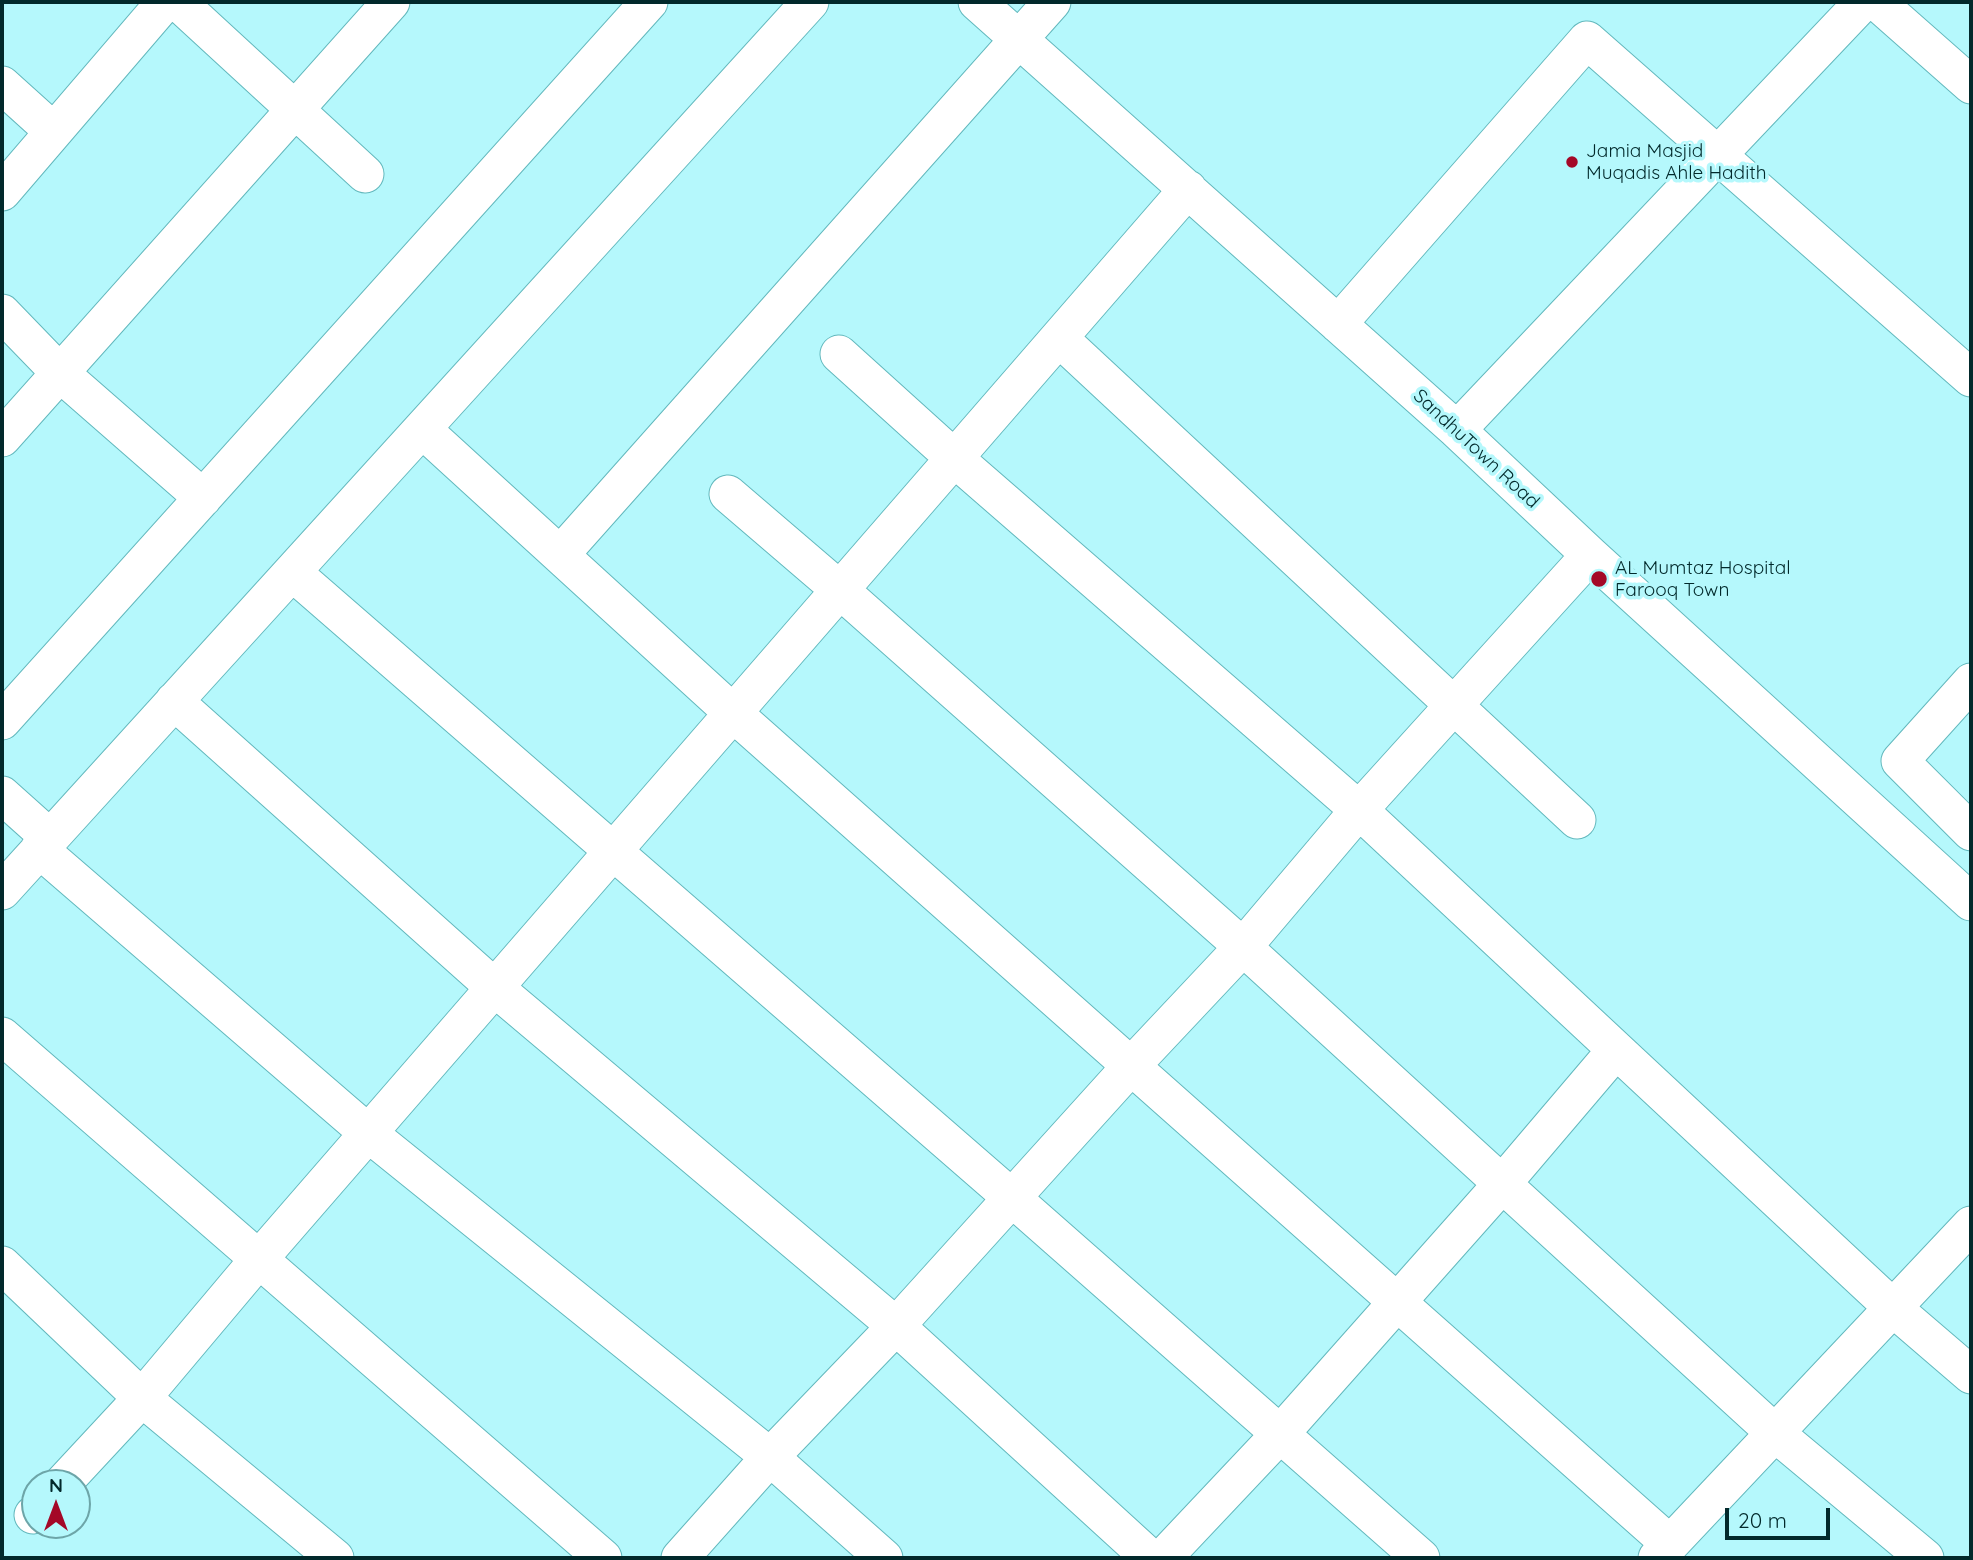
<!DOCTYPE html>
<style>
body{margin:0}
#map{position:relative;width:1973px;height:1560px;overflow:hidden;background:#b5f8fc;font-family:Quicksand,sans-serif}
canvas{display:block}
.frame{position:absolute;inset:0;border:4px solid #02292b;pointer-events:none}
.north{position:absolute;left:21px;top:1469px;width:70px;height:70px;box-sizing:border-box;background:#b5f8fc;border:2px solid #6da5a8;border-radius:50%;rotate:0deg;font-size:19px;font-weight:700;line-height:28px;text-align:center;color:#02292b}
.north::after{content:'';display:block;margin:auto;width:24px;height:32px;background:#a40827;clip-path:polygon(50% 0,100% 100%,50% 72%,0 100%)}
.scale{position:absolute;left:1725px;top:1508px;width:105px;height:32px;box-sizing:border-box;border:4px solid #02292b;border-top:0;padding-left:9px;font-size:21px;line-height:24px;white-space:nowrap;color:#02292b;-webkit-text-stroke:5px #b5f8fc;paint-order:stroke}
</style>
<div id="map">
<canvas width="1973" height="1560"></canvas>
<div class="frame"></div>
<div class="north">N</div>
<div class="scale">20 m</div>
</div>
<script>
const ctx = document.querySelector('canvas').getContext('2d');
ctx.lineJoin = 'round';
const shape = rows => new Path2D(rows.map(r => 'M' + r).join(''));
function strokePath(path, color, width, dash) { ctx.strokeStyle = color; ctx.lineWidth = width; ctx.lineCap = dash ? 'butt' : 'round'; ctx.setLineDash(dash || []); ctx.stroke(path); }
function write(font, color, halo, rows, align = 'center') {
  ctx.font = font + ' Quicksand,sans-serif'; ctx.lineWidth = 7; ctx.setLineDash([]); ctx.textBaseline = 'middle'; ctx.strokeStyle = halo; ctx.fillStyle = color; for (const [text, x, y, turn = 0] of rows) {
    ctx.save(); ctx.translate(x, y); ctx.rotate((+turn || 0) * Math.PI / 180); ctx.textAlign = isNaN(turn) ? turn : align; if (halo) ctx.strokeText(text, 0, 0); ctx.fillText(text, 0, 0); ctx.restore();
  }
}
const minor = shape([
 [178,2,365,174],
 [977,2,1457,430,1590,555,1971,902],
 [1877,2,1971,85],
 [2,85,53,131],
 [2,192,165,2],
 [2,313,60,373,203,498],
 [1338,324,1587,40,1971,378],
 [1059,338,1577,820],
 [839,354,954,458,1359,810,1893,1308,1971,1375],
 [422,429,733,713,1670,1544],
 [1457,430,1863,2],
 [2,438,391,2],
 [728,494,840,590,1243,947,1775,1433,1925,1558],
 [560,555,1052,2],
 [292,572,1012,1198,1421,1558],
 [1971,682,1900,761,1971,832],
 [174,701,495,988,896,1326,1150,1558],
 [2,721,649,2],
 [2,795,50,838],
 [39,849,368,1133,770,1457,884,1558],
 [2,891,810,2],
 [2,1036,603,1558],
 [2,1265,142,1398,335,1558],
 [63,1483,142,1398,259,1259,1188,189],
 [33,1515,35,1514],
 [680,1558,770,1457,896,1326,1132,1065,1243,947,1359,810,1590,555],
 [1163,1558,1280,1434,1502,1184,1616,1050],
 [1657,1558,1971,1225]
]);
const markers = [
 [1572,162,7,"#a40827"],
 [1599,579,9,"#a40827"]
];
const poiNames = [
 ["Jamia Masjid",1586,151],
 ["Muqadis Ahle Hadith",1586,173],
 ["AL Mumtaz Hospital",1615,568],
 ["Farooq Town",1615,590]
];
const streetNames = [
 ["SandhuTown Road",1476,449,43]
];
strokePath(minor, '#62b8bd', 39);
strokePath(minor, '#fff', 37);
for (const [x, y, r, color] of markers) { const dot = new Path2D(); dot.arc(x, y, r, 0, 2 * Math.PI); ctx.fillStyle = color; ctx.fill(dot); strokePath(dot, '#b5f8fc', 2.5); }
write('19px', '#02292b', '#b5f8fc', poiNames, 'left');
write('19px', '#02292b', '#b5f8fc', streetNames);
</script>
